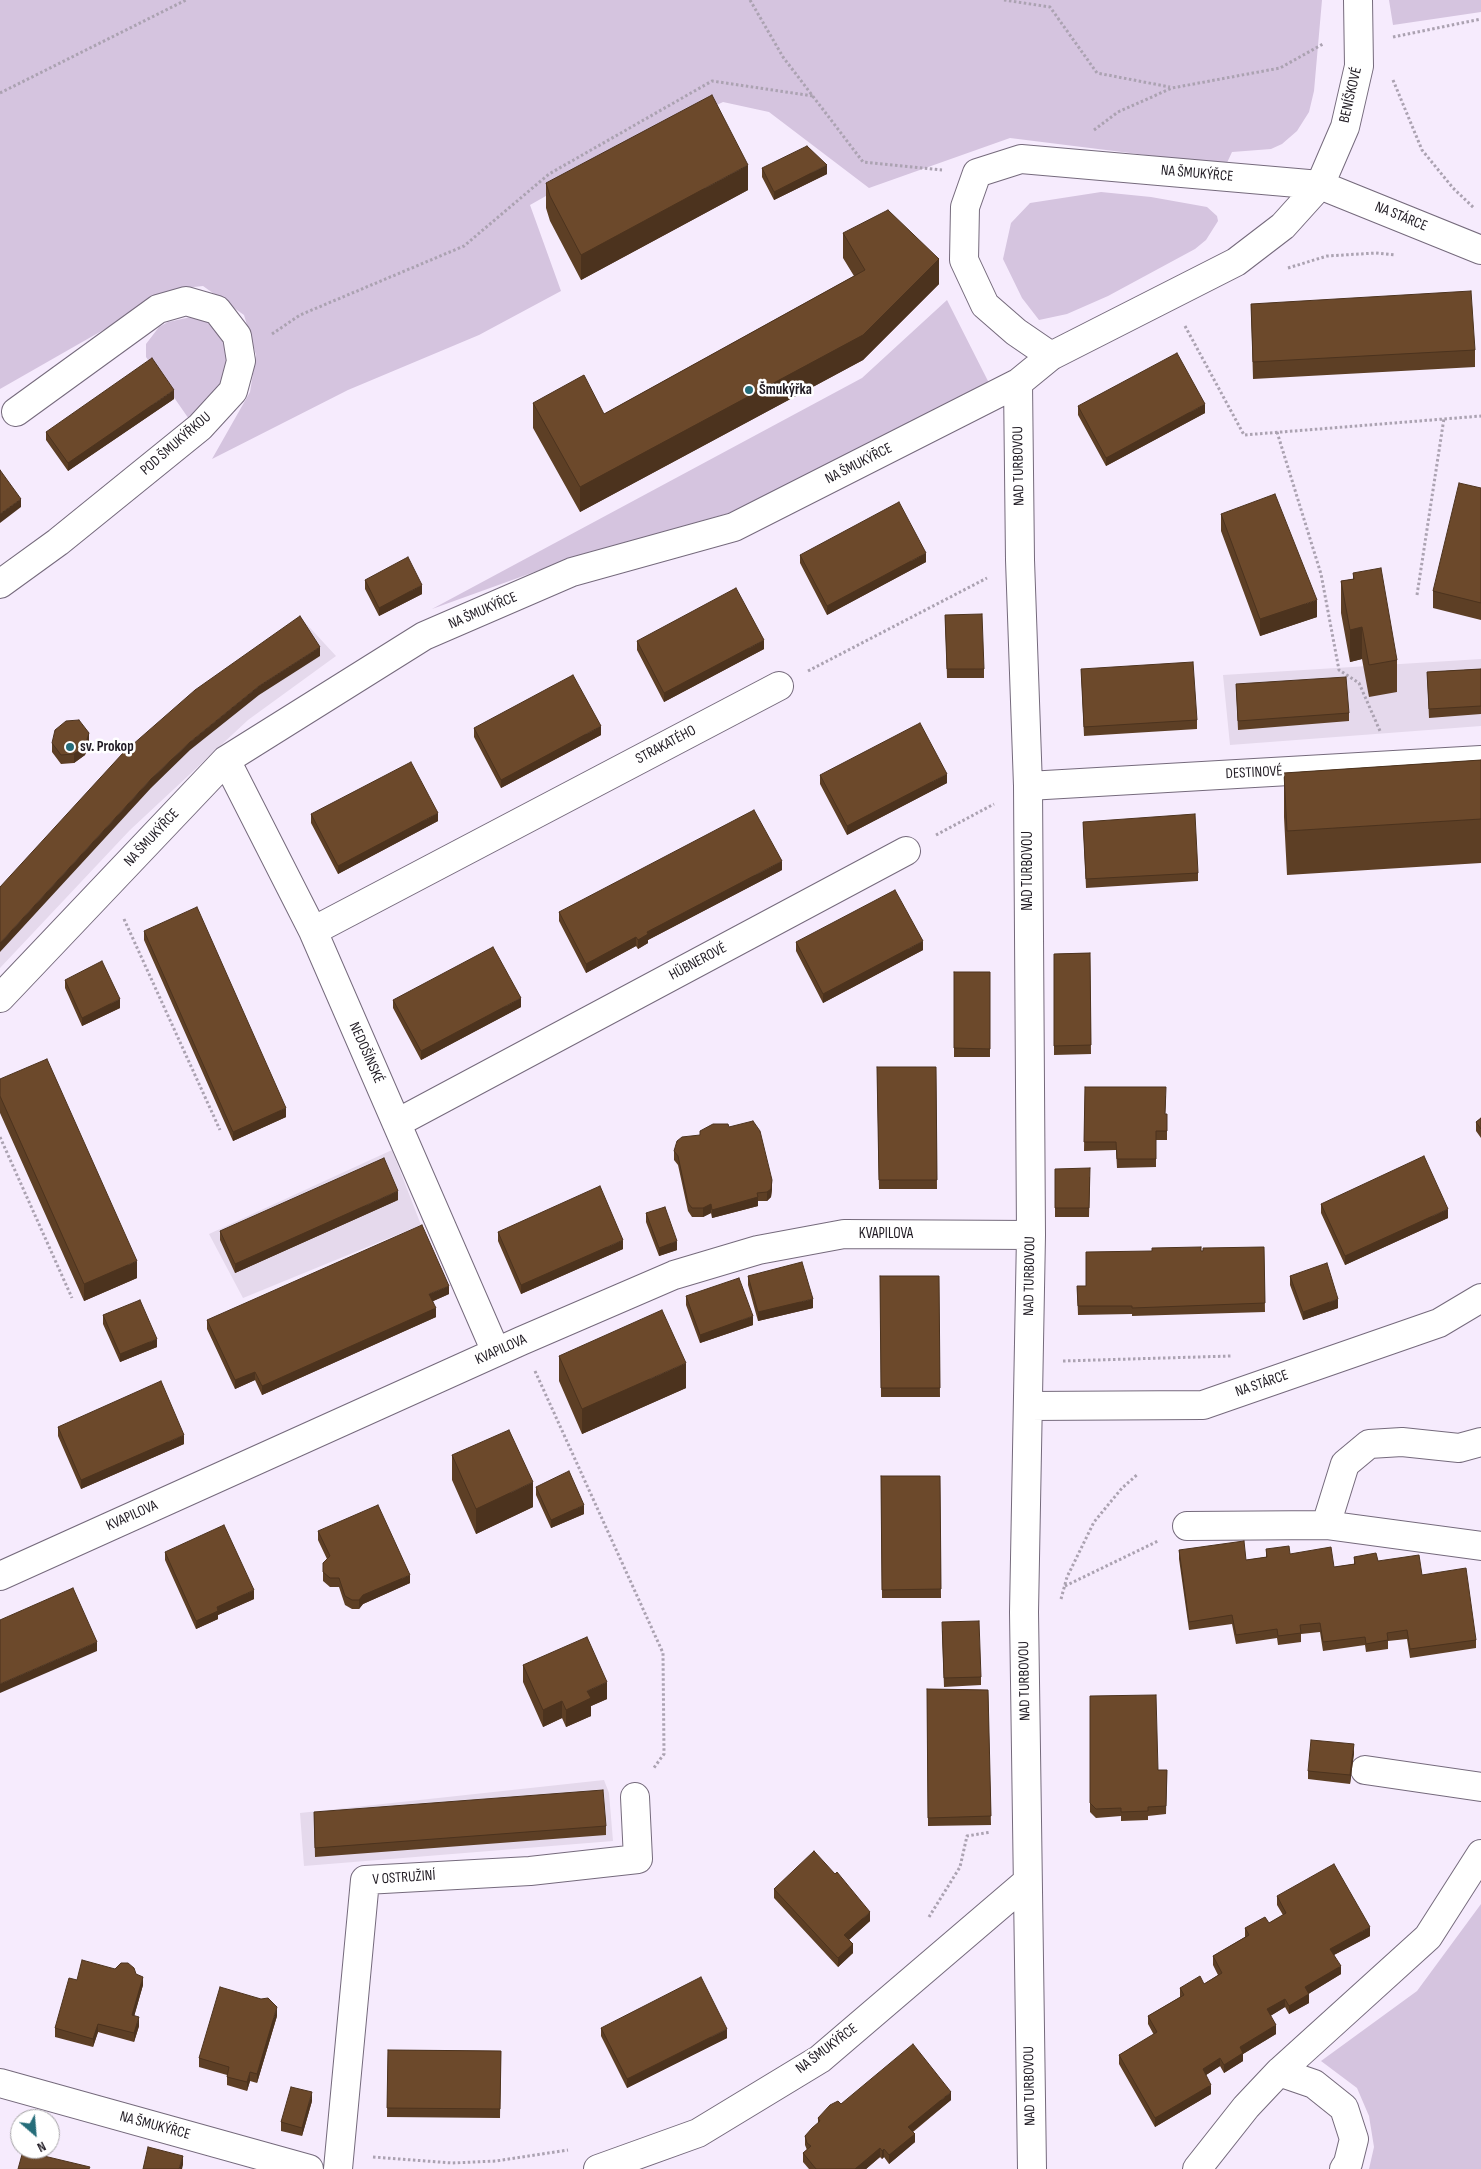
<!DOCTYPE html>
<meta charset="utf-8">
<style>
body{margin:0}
#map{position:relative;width:1481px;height:2169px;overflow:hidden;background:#f6ebfd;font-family:"Sofia Sans Condensed",sans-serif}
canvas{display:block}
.north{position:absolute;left:10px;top:2109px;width:50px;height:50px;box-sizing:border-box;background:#fff;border:1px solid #a6a4a7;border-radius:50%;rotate:153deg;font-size:14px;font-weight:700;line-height:20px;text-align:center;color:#201b23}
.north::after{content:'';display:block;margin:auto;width:18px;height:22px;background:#256d7a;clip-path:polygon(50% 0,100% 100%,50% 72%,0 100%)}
</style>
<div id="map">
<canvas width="1481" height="2169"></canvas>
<div class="north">N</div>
</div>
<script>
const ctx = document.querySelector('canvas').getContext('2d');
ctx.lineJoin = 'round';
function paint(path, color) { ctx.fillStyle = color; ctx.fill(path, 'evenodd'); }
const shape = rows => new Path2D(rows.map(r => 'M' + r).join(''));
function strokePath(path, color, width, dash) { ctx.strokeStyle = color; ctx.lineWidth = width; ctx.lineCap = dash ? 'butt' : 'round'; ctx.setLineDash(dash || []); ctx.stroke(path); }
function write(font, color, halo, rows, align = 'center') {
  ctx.font = font + ' "Sofia Sans Condensed",sans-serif'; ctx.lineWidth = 5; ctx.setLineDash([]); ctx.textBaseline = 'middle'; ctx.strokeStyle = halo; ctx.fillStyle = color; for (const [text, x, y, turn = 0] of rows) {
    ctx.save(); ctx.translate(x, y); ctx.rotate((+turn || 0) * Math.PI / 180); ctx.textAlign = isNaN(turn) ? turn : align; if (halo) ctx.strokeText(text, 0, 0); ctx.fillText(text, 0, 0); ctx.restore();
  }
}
const industrial = shape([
 [300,617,336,656,248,720,130,830,0,968,0,895],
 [1481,659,1481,726,1230,745,1223,675],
 [392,1150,421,1225,243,1298,209,1234],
 [604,1780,609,1793,613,1841,304,1866,300,1813]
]);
const green = shape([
 [0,0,1322,0,1314,91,1309,112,1297,131,1282,144,1271,149,1232,152,1226,165,1010,138,869,188,769,112,723,102,643,141,530,205,561,291,479,335,348,390,212,459,250,392,256,355,244,315,203,286,175,289,0,389],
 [1389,0,1481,0,1481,12,1393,25],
 [1101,192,1151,197,1207,207,1217,216,1218,221,1206,240,1195,249,1108,296,1067,314,1039,320,1022,298,1003,259,1011,223,1030,203],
 [947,300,989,383,736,511,573,558,432,609,862,378],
 [191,317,214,322,232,345,225,387,191,422,146,357,146,344,159,327,168,322],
 [1481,1904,1481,2169,1369,2169,1374,2147,1369,2116,1357,2088,1321,2061,1417,1991]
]);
const path = shape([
 [750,0,783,57,863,162,942,170],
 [1004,0,1050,7,1097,73,1170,87],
 [1393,37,1481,19],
 [1393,80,1422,150,1453,188,1474,208],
 [0,93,186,0],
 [1094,130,1118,112,1172,88,1280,68,1323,44],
 [1288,268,1327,256,1376,253,1395,255],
 [1185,326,1244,435,1481,416],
 [272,334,300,315,464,246,549,174,712,81,813,96],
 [1277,432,1321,574,1339,670,1359,683,1380,731],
 [1417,595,1444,418],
 [808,671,987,578],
 [936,835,994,804],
 [124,919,220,1130],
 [0,1137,72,1298],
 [1063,1361,1231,1356],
 [535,1371,663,1653,664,1754,653,1769],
 [1065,1586,1158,1541],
 [1061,1599,1067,1577,1094,1522,1122,1488,1138,1474],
 [929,1917,960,1867,967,1836,991,1832],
 [373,2157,452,2163,496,2161,568,2150]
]);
const minor = shape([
 [1051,356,1016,332,985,305,964,260,965,207,977,173,1021,159,1320,185,1481,250],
 [1018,383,1020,560,1028,786,1031,1235,1024,1612,1032,2169],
 [0,584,58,542,200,427,233,391,241,361,237,336,217,310,186,301,158,309,16,412],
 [226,760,313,931,496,1352],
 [1028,786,1481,760],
 [313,931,779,686],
 [0,998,226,760,424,636,572,572,734,527,1018,383,1051,356,1236,262,1283,226,1320,185,1345,127,1359,66,1358,0],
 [397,1123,906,851],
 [1029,1406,1203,1405,1439,1323,1481,1298],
 [1326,1525,1481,1546],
 [1187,1526,1326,1525,1345,1464,1369,1444,1402,1442,1459,1448,1481,1442],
 [0,1576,521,1341,674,1275,758,1250,844,1234,1031,1235],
 [1365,1770,1481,1787],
 [1279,2072,1428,1937,1481,1854],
 [0,2083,309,2169],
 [338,2169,365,1880,530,1871,638,1859,635,1797],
 [598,2169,698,2133,820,2059,1027,1882],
 [1197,2169,1246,2107,1279,2072,1314,2084,1344,2108,1354,2139,1348,2163,1344,2169]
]);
const wall = shape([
 [762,168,827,174,774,200,762,177],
 [546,183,748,190,581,280,550,221,546,208],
 [843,233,939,284,863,360,580,512,533,428,533,403,604,414,854,276,843,258],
 [1251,304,1475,350,1475,367,1253,379],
 [174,399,68,471,46,440,46,432],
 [1078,406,1205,413,1106,466,1078,415],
 [1481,488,1481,620,1433,608,1433,591],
 [1221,514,1317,617,1260,636,1221,531],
 [800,555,926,562,827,615,800,563],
 [1353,573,1397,660,1397,692,1369,697,1362,659,1350,662,1341,613,1341,581,1353,579],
 [365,580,422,594,379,616,365,589],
 [945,615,984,669,984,678,947,678],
 [637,641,764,649,664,702,637,650],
 [1081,669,1197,720,1197,729,1084,736],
 [1481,669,1481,714,1429,718,1427,672],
 [1236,684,1349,713,1349,721,1238,730],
 [474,728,601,735,501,788,474,737],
 [89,742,85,755,74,763,61,764,52,752,52,743],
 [1481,760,1481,863,1287,875,1284,817,1284,773],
 [820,775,947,783,847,835,820,784],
 [311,814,438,821,338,874,311,823],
 [1083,822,1198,873,1198,881,1086,888],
 [782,870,648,940,648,943,638,949,636,946,586,973,559,921,559,912],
 [144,931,286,1117,233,1141,144,940],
 [796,942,923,950,823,1003,796,951],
 [1090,953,1091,1054,1054,1055,1054,954],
 [954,972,990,972,990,1057,954,1057],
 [65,980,120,1008,82,1026,65,988],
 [393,1000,521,1007,421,1060,393,1008],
 [936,1067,937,1189,879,1189,877,1068],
 [0,1079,137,1278,84,1301,0,1113],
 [1085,1087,1166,1096,1165,1114,1167,1114,1167,1140,1156,1140,1156,1167,1117,1168,1116,1150,1084,1151],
 [1481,1118,1481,1138,1476,1131,1476,1122],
 [729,1127,772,1189,771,1197,767,1201,758,1201,758,1206,712,1218,711,1213,703,1217,692,1217,688,1211,678,1165,674,1160,674,1151,700,1135,700,1131],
 [1055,1169,1090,1177,1089,1217,1055,1217],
 [398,1200,235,1273,220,1240,220,1231],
 [1321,1204,1448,1218,1345,1265,1321,1213],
 [646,1213,677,1250,659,1256,646,1222],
 [498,1232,623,1249,521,1294,498,1241],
 [1264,1247,1265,1312,1132,1316,1132,1314,1078,1315,1077,1286,1086,1286,1201,1251],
 [748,1276,813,1308,758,1321,748,1285],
 [880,1276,939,1276,940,1397,881,1397],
 [1290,1276,1338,1308,1303,1320,1290,1285],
 [449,1294,433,1301,436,1317,262,1395,255,1380,235,1389,207,1329,207,1320],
 [686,1296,753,1325,700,1343,686,1305],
 [103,1315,157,1347,120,1362,103,1324],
 [559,1356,686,1388,582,1434,559,1381],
 [58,1427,184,1444,81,1489,58,1436],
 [452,1455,533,1507,476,1534,452,1480],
 [881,1476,940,1476,941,1598,882,1598],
 [536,1487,584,1514,551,1528,536,1495],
 [318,1531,410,1583,363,1604,359,1609,352,1609,345,1605,339,1587,330,1587,323,1581,323,1563,327,1559,318,1540],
 [1266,1549,1290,1554,1334,1567,1354,1564,1354,1557,1378,1561,1422,1575,1476,1640,1476,1648,1410,1658,1407,1639,1388,1641,1388,1649,1366,1652,1365,1645,1323,1651,1320,1632,1301,1634,1301,1642,1278,1645,1277,1638,1236,1644,1232,1624,1189,1630,1179,1559,1179,1550,1246,1560,1266,1557],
 [165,1552,254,1599,218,1615,218,1619,196,1629,165,1560],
 [942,1630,981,1677,981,1685,944,1687],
 [523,1665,607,1699,591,1706,591,1716,566,1727,562,1718,543,1727,523,1682],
 [927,1689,988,1690,991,1825,928,1826],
 [1090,1696,1158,1770,1167,1770,1166,1814,1148,1816,1148,1820,1121,1821,1121,1816,1096,1818,1090,1812],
 [1354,1753,1350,1784,1308,1779,1308,1771],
 [314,1812,606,1826,606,1835,315,1857],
 [774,1889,870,1921,849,1940,853,1953,838,1967,774,1898],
 [1277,1896,1370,1936,1334,1955,1341,1974,1308,1994,1309,2003,1289,2014,1285,2007,1270,2016,1276,2034,1243,2054,1243,2061,1224,2073,1220,2066,1206,2075,1211,2094,1155,2127,1119,2064,1119,2055,1154,2035,1148,2024,1148,2016,1180,1997,1180,1988,1204,1984,1218,1975,1213,1965,1213,1956,1245,1937,1245,1928,1269,1923,1283,1915,1277,1905],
 [136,1974,143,1985,134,2016,139,2026,134,2042,98,2032,93,2047,55,2037,55,2028,77,1980],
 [277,2016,257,2083,250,2081,247,2091,227,2085,227,2075,199,2067,199,2058],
 [601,2028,727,2038,627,2088,601,2036],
 [388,2050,501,2051,500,2118,387,2117],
 [951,2100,913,2132,915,2142,889,2164,884,2157,882,2159,880,2157,866,2169,809,2169,803,2162,803,2153,807,2150,805,2145,805,2136,818,2123,818,2118,841,2104],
 [312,2101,302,2136,281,2131,281,2122]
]);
const shadedWall = shape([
 [748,165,748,190,581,280,581,255],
 [827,165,827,174,774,200,774,192],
 [939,259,939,284,863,360,580,512,580,487],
 [174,390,174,399,68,471,68,463],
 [1205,404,1205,413,1106,466,1106,458],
 [21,499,21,507,0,523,0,514],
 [926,553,926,562,827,615,827,606],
 [422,585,422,594,379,616,379,608],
 [1317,600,1317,617,1260,636,1260,619],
 [1362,627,1362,659,1350,662,1350,630],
 [764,640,764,649,664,702,664,693],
 [320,647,320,656,259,695,190,750,151,788,0,952,0,943,151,779,190,742,259,686],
 [601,726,601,735,501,788,501,780],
 [89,733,89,742,85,755,74,763,74,754],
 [947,774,947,783,847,835,847,826],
 [438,813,438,821,338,874,338,866],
 [782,861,782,870,648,940,648,943,638,949,638,940,647,932],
 [636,937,636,946,586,973,586,964],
 [923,941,923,950,823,1003,823,994],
 [521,998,521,1007,421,1060,421,1051],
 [120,999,120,1008,82,1026,82,1018],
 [286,1108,286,1117,233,1141,233,1132],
 [772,1180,772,1189,771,1197,767,1201,767,1192],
 [398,1191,398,1200,235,1273,235,1264],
 [758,1197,758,1206,712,1218,712,1210],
 [711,1204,711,1213,703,1217,703,1208],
 [1448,1209,1448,1218,1345,1265,1345,1256],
 [623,1240,623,1249,521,1294,521,1285],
 [677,1241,677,1250,659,1256,659,1248],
 [137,1261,137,1278,84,1301,84,1284],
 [449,1286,449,1294,429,1303,429,1294],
 [813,1299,813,1308,758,1321,758,1312],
 [1338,1299,1338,1308,1303,1320,1303,1312],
 [436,1308,436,1317,262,1395,262,1386],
 [753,1316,753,1325,700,1343,700,1335],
 [157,1339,157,1347,120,1362,120,1354],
 [686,1363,686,1388,582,1434,582,1409],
 [255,1372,255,1380,235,1389,235,1380],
 [184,1435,184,1444,81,1489,81,1480],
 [533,1482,533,1507,476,1534,476,1509],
 [584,1505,584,1514,551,1528,551,1520],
 [410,1575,410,1583,363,1604,359,1609,359,1600,363,1595],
 [254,1590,254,1599,218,1615,218,1619,196,1629,196,1621,217,1607],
 [97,1642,97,1651,0,1693,0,1684],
 [607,1682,607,1699,591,1706,591,1716,566,1727,566,1710,587,1691],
 [562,1701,562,1718,543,1727,543,1710],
 [1354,1744,1354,1753,1350,1784,1350,1775],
 [870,1912,870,1921,844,1944,844,1935],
 [1370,1927,1370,1936,1330,1957,1330,1949],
 [853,1944,853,1953,838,1967,838,1958],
 [1341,1966,1341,1974,1305,1996,1305,1987],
 [143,1977,143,1985,132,2024,132,2015],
 [1309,1994,1309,2003,1289,2014,1289,2006],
 [1285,1999,1285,2007,1267,2018,1267,2009],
 [277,2007,277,2016,257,2083,257,2074],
 [139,2017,139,2026,134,2042,134,2033],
 [98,2024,98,2032,93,2047,93,2039],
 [1276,2025,1276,2034,1243,2054,1243,2061,1224,2073,1224,2065,1240,2047],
 [727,2029,727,2038,627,2088,627,2079],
 [1220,2058,1220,2066,1203,2077,1203,2069],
 [250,2072,250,2081,247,2091,247,2082],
 [1211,2085,1211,2094,1155,2127,1155,2118],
 [312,2092,312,2101,302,2136,302,2128],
 [951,2092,951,2100,908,2135,908,2127],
 [915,2134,915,2142,889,2164,889,2155],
 [880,2148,880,2157,866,2169,855,2169],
 [884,2149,884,2157,882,2159,882,2151],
 [183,2156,183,2165,182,2169,179,2169]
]);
const building = shape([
 [712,95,748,165,581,255,550,196,546,183,712,95],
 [807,146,827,165,774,192,762,168,807,146],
 [888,210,939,259,863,335,580,487,533,403,584,375,604,414,865,270,843,233,888,210],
 [1471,291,1475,350,1253,362,1251,304,1471,291],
 [1177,353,1205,404,1106,458,1078,406,1177,353],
 [152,358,174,390,68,463,46,432,152,358],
 [0,470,21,499,0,514,0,470],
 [1459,483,1481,488,1481,603,1433,591,1459,483],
 [1275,494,1317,600,1260,619,1221,514,1275,494],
 [899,502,926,553,827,606,800,555,899,502],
 [408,557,422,585,379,608,365,580,408,557],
 [1381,568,1397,660,1369,665,1362,627,1350,630,1341,581,1354,579,1353,573,1381,568],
 [736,588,764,640,664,693,637,641,736,588],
 [982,614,984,669,947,669,945,615,982,614],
 [300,616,320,647,259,686,190,742,151,779,0,943,0,887,123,753,195,690,300,616],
 [1193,662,1197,720,1084,727,1081,669,1193,662],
 [1481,669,1481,706,1429,709,1427,672,1481,669],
 [573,675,601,726,501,780,474,728,573,675],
 [1346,677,1349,713,1238,721,1236,684,1346,677],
 [79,720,89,733,85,746,74,754,61,755,52,743,55,730,66,721,79,720],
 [920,723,947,774,847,826,820,775,920,723],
 [1481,760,1481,819,1287,831,1284,773,1481,760],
 [411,762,438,813,338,866,311,814,411,762],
 [754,810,782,861,647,932,648,934,638,940,636,937,586,964,559,912,754,810],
 [1195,814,1198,873,1086,879,1083,822,1195,814],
 [895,890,923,941,823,994,796,942,895,890],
 [197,907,286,1108,233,1132,144,931,197,907],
 [493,947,521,998,421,1051,393,1000,493,947],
 [1090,953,1091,1045,1054,1046,1054,954,1090,953],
 [102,961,120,999,82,1018,65,980,102,961],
 [954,972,990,972,990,1049,954,1048,954,972],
 [47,1059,137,1261,84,1284,0,1096,0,1079,47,1059],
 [877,1067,936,1067,937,1180,879,1180,877,1067],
 [1085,1087,1166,1087,1165,1114,1167,1114,1167,1131,1156,1131,1156,1159,1117,1159,1116,1142,1084,1142,1085,1087],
 [1481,1118,1481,1129,1476,1122,1481,1118],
 [753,1121,760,1131,772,1180,771,1189,767,1192,757,1193,758,1197,712,1210,711,1204,703,1208,692,1208,688,1203,678,1156,674,1151,677,1141,682,1137,700,1135,700,1131,713,1124,728,1124,729,1127,753,1121],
 [1424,1156,1448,1209,1345,1256,1321,1204,1424,1156],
 [384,1158,398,1191,235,1264,220,1231,384,1158],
 [1090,1168,1089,1208,1055,1208,1055,1169,1090,1168],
 [600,1186,623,1240,521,1285,498,1232,600,1186],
 [665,1207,677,1241,659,1248,646,1213,665,1207],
 [422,1225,449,1286,429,1294,436,1308,262,1386,255,1372,235,1380,207,1320,422,1225],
 [1201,1247,1201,1251,1203,1251,1203,1248,1264,1247,1265,1303,1132,1308,1132,1306,1078,1306,1077,1286,1086,1286,1086,1252,1152,1251,1152,1248,1201,1247],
 [802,1262,813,1299,758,1312,748,1276,802,1262],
 [1327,1263,1338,1299,1303,1312,1290,1276,1327,1263],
 [880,1276,939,1276,940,1388,881,1388,880,1276],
 [739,1278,753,1316,700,1335,686,1296,739,1278],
 [140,1300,157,1339,120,1354,103,1315,140,1300],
 [662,1310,686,1363,582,1409,559,1356,662,1310],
 [161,1381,184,1435,81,1480,58,1427,161,1381],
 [509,1430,533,1482,476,1509,452,1455,509,1430],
 [569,1471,584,1505,551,1520,536,1487,569,1471],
 [881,1476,940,1476,941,1589,882,1590,881,1476],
 [378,1505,410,1575,363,1595,359,1600,352,1600,345,1596,339,1578,330,1578,323,1572,323,1563,330,1556,318,1531,378,1505],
 [224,1525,254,1590,217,1607,218,1611,196,1621,165,1552,224,1525],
 [1244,1541,1246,1560,1267,1557,1266,1549,1289,1546,1290,1554,1331,1547,1334,1567,1355,1564,1354,1557,1376,1553,1378,1561,1419,1555,1422,1575,1466,1568,1476,1640,1410,1649,1407,1630,1387,1633,1388,1640,1366,1644,1365,1637,1323,1642,1320,1623,1300,1625,1301,1633,1278,1636,1277,1629,1236,1635,1232,1615,1189,1622,1179,1550,1244,1541],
 [73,1588,97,1642,0,1684,0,1620,73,1588],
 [979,1621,981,1677,944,1678,942,1622,979,1621],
 [587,1637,607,1682,587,1691,591,1698,566,1710,562,1701,543,1710,523,1665,587,1637],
 [927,1689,988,1690,991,1816,928,1818,927,1689],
 [1156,1695,1158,1770,1167,1770,1166,1806,1148,1807,1148,1811,1121,1812,1121,1808,1096,1809,1090,1803,1090,1696,1156,1695],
 [1311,1740,1354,1744,1350,1775,1308,1771,1311,1740],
 [603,1790,606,1826,315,1848,314,1812,603,1790],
 [814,1851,835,1874,837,1872,870,1912,844,1935,853,1944,838,1958,774,1889,814,1851],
 [1334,1864,1370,1927,1330,1949,1341,1966,1305,1987,1309,1994,1289,2006,1285,1999,1267,2009,1276,2025,1240,2047,1243,2053,1224,2065,1220,2058,1203,2069,1211,2085,1155,2118,1119,2055,1157,2032,1148,2016,1184,1995,1180,1988,1200,1976,1204,1984,1222,1973,1213,1956,1249,1935,1245,1928,1265,1917,1269,1923,1286,1913,1277,1896,1334,1864],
 [82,1960,115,1969,121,1963,128,1963,134,1968,136,1974,143,1977,132,2015,139,2017,134,2033,98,2024,93,2039,55,2028,69,1978,77,1980,82,1960],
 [701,1977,727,2029,627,2079,601,2028,701,1977],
 [220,1987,261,1999,268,1998,277,2007,257,2074,250,2072,247,2082,227,2077,229,2067,199,2058,220,1987],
 [913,2044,951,2092,908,2127,915,2134,889,2155,884,2149,882,2151,880,2148,855,2169,816,2169,803,2153,811,2146,807,2143,805,2136,812,2128,820,2121,818,2118,830,2105,838,2101,841,2104,913,2044],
 [388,2050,501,2051,500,2109,387,2108,388,2050],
 [291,2087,312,2092,302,2128,281,2122,291,2087],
 [148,2147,183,2156,179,2169,143,2169,148,2147],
 [23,2151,90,2167,89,2169,18,2169,23,2151]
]);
const markers = [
 [749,390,5,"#256d7a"],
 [70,747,5,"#256d7a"]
];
const streetNames = [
 ["BENÍŠKOVÉ",1351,95,-77],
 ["NA ŠMUKÝŘCE",1197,174,5],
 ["NA STÁRCE",1401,217,22],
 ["POD ŠMUKÝŘKOU",176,444,-41],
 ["NA ŠMUKÝŘCE",859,464,-27],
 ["NAD TURBOVOU",1019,466,-91],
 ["NA ŠMUKÝŘCE",483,611,-23],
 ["STRAKATÉHO",666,745,-28],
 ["DESTINOVÉ",1254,773,-3],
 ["NA ŠMUKÝŘCE",152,838,-47],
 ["NAD TURBOVOU",1028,871,-90],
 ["HÜBNEROVÉ",698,962,-28],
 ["NEDOŠÍNSKÉ",366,1053,66],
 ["KVAPILOVA",886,1234],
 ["NAD TURBOVOU",1030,1276,-89],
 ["KVAPILOVA",501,1350,-24],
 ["NA STÁRCE",1262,1384,-19],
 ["KVAPILOVA",132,1516,-24],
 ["NAD TURBOVOU",1025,1681,-91],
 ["V OSTRUŽINÍ",404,1878,-4],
 ["NA ŠMUKÝŘCE",827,2049,-37],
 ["NAD TURBOVOU",1030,2086,-91],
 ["NA ŠMUKÝŘCE",155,2126,15]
];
const poiNames = [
 ["Šmukýřka",759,390],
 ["sv. Prokop",80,747]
];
paint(industrial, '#e5d9ec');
paint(green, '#d5c4df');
strokePath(minor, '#756a7c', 30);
strokePath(path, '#aba2b1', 3, [2.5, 2.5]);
strokePath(minor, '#fff', 28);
paint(wall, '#5d3f25');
paint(shadedWall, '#4c331e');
paint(building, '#6c492b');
strokePath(building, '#4c331e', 1);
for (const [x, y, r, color] of markers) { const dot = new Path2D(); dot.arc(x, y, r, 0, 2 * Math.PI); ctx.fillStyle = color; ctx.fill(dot); strokePath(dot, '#fff', 2); }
write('15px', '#201b23', '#fff', streetNames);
write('bold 15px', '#201b23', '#fff', poiNames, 'left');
</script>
